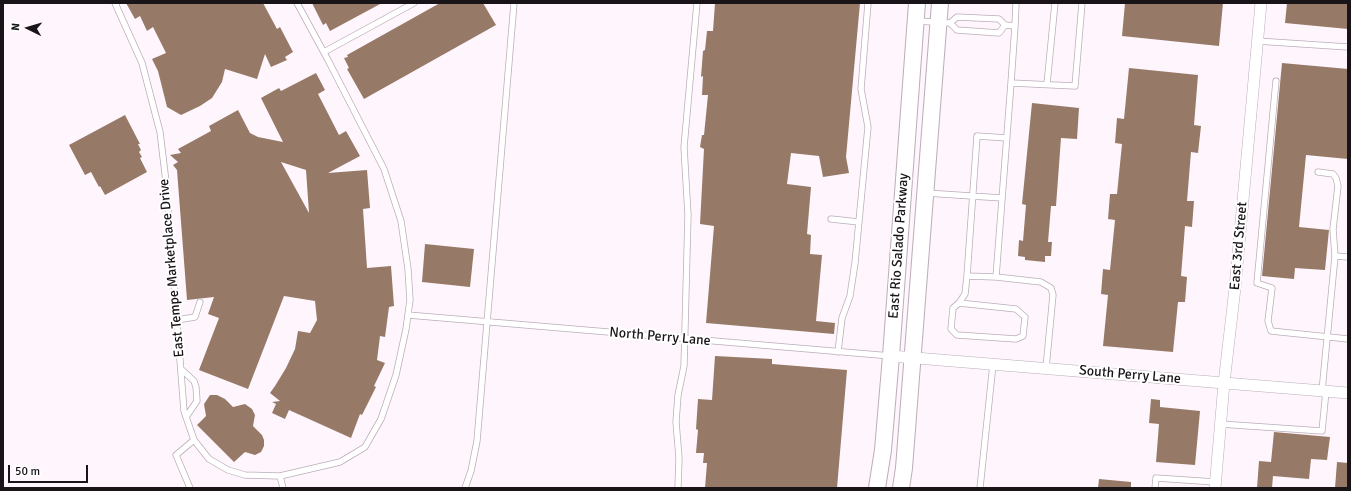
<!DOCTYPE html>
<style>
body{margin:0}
#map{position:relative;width:1351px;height:491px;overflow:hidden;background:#fff5fd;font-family:Signika,sans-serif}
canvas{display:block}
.frame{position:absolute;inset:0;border:4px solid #181418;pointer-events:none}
.north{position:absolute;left:8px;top:8px;width:40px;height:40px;-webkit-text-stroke:3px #fff;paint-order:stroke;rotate:275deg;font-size:11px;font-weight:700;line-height:16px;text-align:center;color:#181418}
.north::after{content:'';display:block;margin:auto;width:14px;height:18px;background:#181418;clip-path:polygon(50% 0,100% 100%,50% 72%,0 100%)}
.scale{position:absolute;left:8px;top:465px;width:80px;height:18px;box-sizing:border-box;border:2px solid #181418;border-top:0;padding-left:5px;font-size:12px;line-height:14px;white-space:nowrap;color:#181418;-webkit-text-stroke:3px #fff;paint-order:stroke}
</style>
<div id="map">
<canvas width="1351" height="491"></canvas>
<div class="frame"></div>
<div class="north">N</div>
<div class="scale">50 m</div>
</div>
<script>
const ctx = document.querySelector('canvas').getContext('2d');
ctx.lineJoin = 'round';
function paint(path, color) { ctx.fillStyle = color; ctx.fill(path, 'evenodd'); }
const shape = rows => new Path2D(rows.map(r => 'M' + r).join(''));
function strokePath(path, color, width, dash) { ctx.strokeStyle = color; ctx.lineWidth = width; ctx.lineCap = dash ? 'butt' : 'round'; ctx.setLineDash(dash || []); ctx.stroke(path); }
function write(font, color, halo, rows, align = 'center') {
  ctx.font = font + ' Signika,sans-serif'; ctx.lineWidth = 4; ctx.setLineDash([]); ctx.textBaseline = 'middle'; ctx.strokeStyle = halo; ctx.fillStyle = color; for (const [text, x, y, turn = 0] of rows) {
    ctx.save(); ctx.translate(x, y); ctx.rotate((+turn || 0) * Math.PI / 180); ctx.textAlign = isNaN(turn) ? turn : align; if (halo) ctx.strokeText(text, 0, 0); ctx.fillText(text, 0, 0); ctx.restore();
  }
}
const building = shape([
 [126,3,263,3,277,29,280,27,293,52,285,57,287,60,271,67,265,54,257,79,225,69,222,82,212,98,200,106,181,115,167,107,158,71,152,59,166,53,153,27,147,31,140,16,135,19],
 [312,3,382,3,330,31,326,23,323,25],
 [440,3,483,3,496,25,364,99,347,69,349,68,344,58,348,57,347,55],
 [715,3,860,3,846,157,849,173,823,177,819,156,791,153,787,184,811,187,807,234,811,235,810,254,822,255,816,321,835,323,834,334,706,323,714,226,700,224,704,149,700,147,702,135,704,135,708,95,702,95,703,76,701,77,703,51,705,50,707,31,713,31],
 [1125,3,1223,3,1219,46,1122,36],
 [1287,3,1348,3,1348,29,1285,23],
 [1282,63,1348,69,1348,159,1306,155,1299,227,1329,230,1325,270,1295,268,1294,279,1262,276],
 [1129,68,1198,75,1194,125,1201,126,1198,153,1191,152,1187,201,1194,201,1192,227,1185,226,1181,276,1187,277,1185,302,1178,302,1173,352,1103,346,1108,295,1101,294,1103,269,1110,270,1115,220,1108,219,1110,194,1117,194,1122,144,1115,143,1117,118,1124,119],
 [316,73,325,90,318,94,339,135,346,131,360,156,328,173,367,170,370,208,363,209,367,268,391,266,394,306,389,307,385,337,380,336,377,360,385,363,374,386,376,387,362,415,360,414,351,438,289,410,285,419,272,413,276,404,272,402,280,401,270,393,275,386,286,368,295,349,298,331,310,333,317,320,315,301,284,296,248,389,199,370,219,318,208,314,214,297,187,300,177,170,173,165,178,162,170,155,181,153,178,149,211,131,209,126,238,110,250,133,258,137,283,142,261,98,279,88,281,91],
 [281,162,306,170,309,213],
 [1032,103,1079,108,1077,139,1061,138,1056,206,1051,206,1048,242,1052,242,1051,256,1045,256,1045,262,1025,260,1025,257,1018,256,1019,240,1023,241,1026,205,1022,204],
 [125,115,140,144,138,144,141,150,139,152,142,157,140,158,147,172,105,195,100,186,99,187,91,172,85,175,69,145],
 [425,244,474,249,470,287,422,282],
 [715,356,772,359,772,364,847,370,837,488,705,488,707,463,703,463,704,453,696,453,698,430,696,429,698,399,712,400],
 [210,395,217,395,225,399,233,407,245,404,252,409,255,415,253,426,262,435,264,440,264,446,261,452,255,455,245,452,234,462,197,425,206,416,204,404],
 [1151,399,1160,400,1160,407,1200,411,1195,465,1156,462,1159,424,1149,423],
 [1274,432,1330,437,1327,460,1311,459,1309,479,1273,476,1272,488,1257,488,1259,461,1271,462],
 [1337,462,1348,463,1348,488,1335,488],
 [1099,479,1131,482,1131,488,1098,488]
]);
const lane = shape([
 [115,3,142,63,160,132,166,182,184,411,194,440,209,459,228,470,245,475,280,476,340,462,365,447,381,419,396,375,406,329,410,300,408,269,401,221,384,169,328,60,297,3],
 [916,21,950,23,957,30,999,33,1005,25,999,19,957,17,950,23],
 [1005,25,1015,26,1016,3],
 [1257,41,1348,47],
 [324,52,414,3],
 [1276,81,1257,283,1272,288,1268,321,1271,331,1348,339],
 [1011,83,1015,26],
 [1047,84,1055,3],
 [1318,172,1333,174,1336,178,1338,186,1333,229,1335,256,1322,391],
 [926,193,1002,198],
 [831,219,859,222],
 [1335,256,1348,257],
 [996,277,967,276,977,136,1007,138],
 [959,303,1016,309,1025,317,1023,336,1016,339,957,335,951,329,953,308,959,303,965,294,967,276],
 [408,315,891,356],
 [177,320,195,317,200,302],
 [838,352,842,318,850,296,855,263,868,127,861,89,868,3],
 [1046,368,1053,295,1051,288,1041,282,996,277,1011,83,1075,86,1082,3],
 [181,369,194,381,196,387,197,401,186,417],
 [1220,424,1322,431,1326,391],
 [280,476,283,488],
 [190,488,176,455,194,440],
 [465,488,471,471,477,441,514,3],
 [678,488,679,458,676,422,678,395,684,366,688,215,684,147,697,3],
 [980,488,993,364],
 [1155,488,1156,478,1215,482]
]);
const street = shape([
 [891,356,1348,393],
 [1215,488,1224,383,1235,288,1261,3]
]);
const secondary = shape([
 [877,488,883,450,891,356,917,3],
 [901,488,904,468,940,3]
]);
const streetNames = [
 ["East Rio Salado Parkway",899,246,-86],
 ["East 3rd Street",1239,246,-85],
 ["East Tempe Marketplace Drive",172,268,-95],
 ["North Perry Lane",660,337,5],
 ["South Perry Lane",1130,375,5]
];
paint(building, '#967a67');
strokePath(lane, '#baaeb8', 7);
strokePath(street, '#baaeb8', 12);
strokePath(secondary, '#baaeb8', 18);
strokePath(lane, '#fff', 5.5);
strokePath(street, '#fff', 11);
strokePath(secondary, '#fff', 16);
write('14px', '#181418', '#fff', streetNames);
</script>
